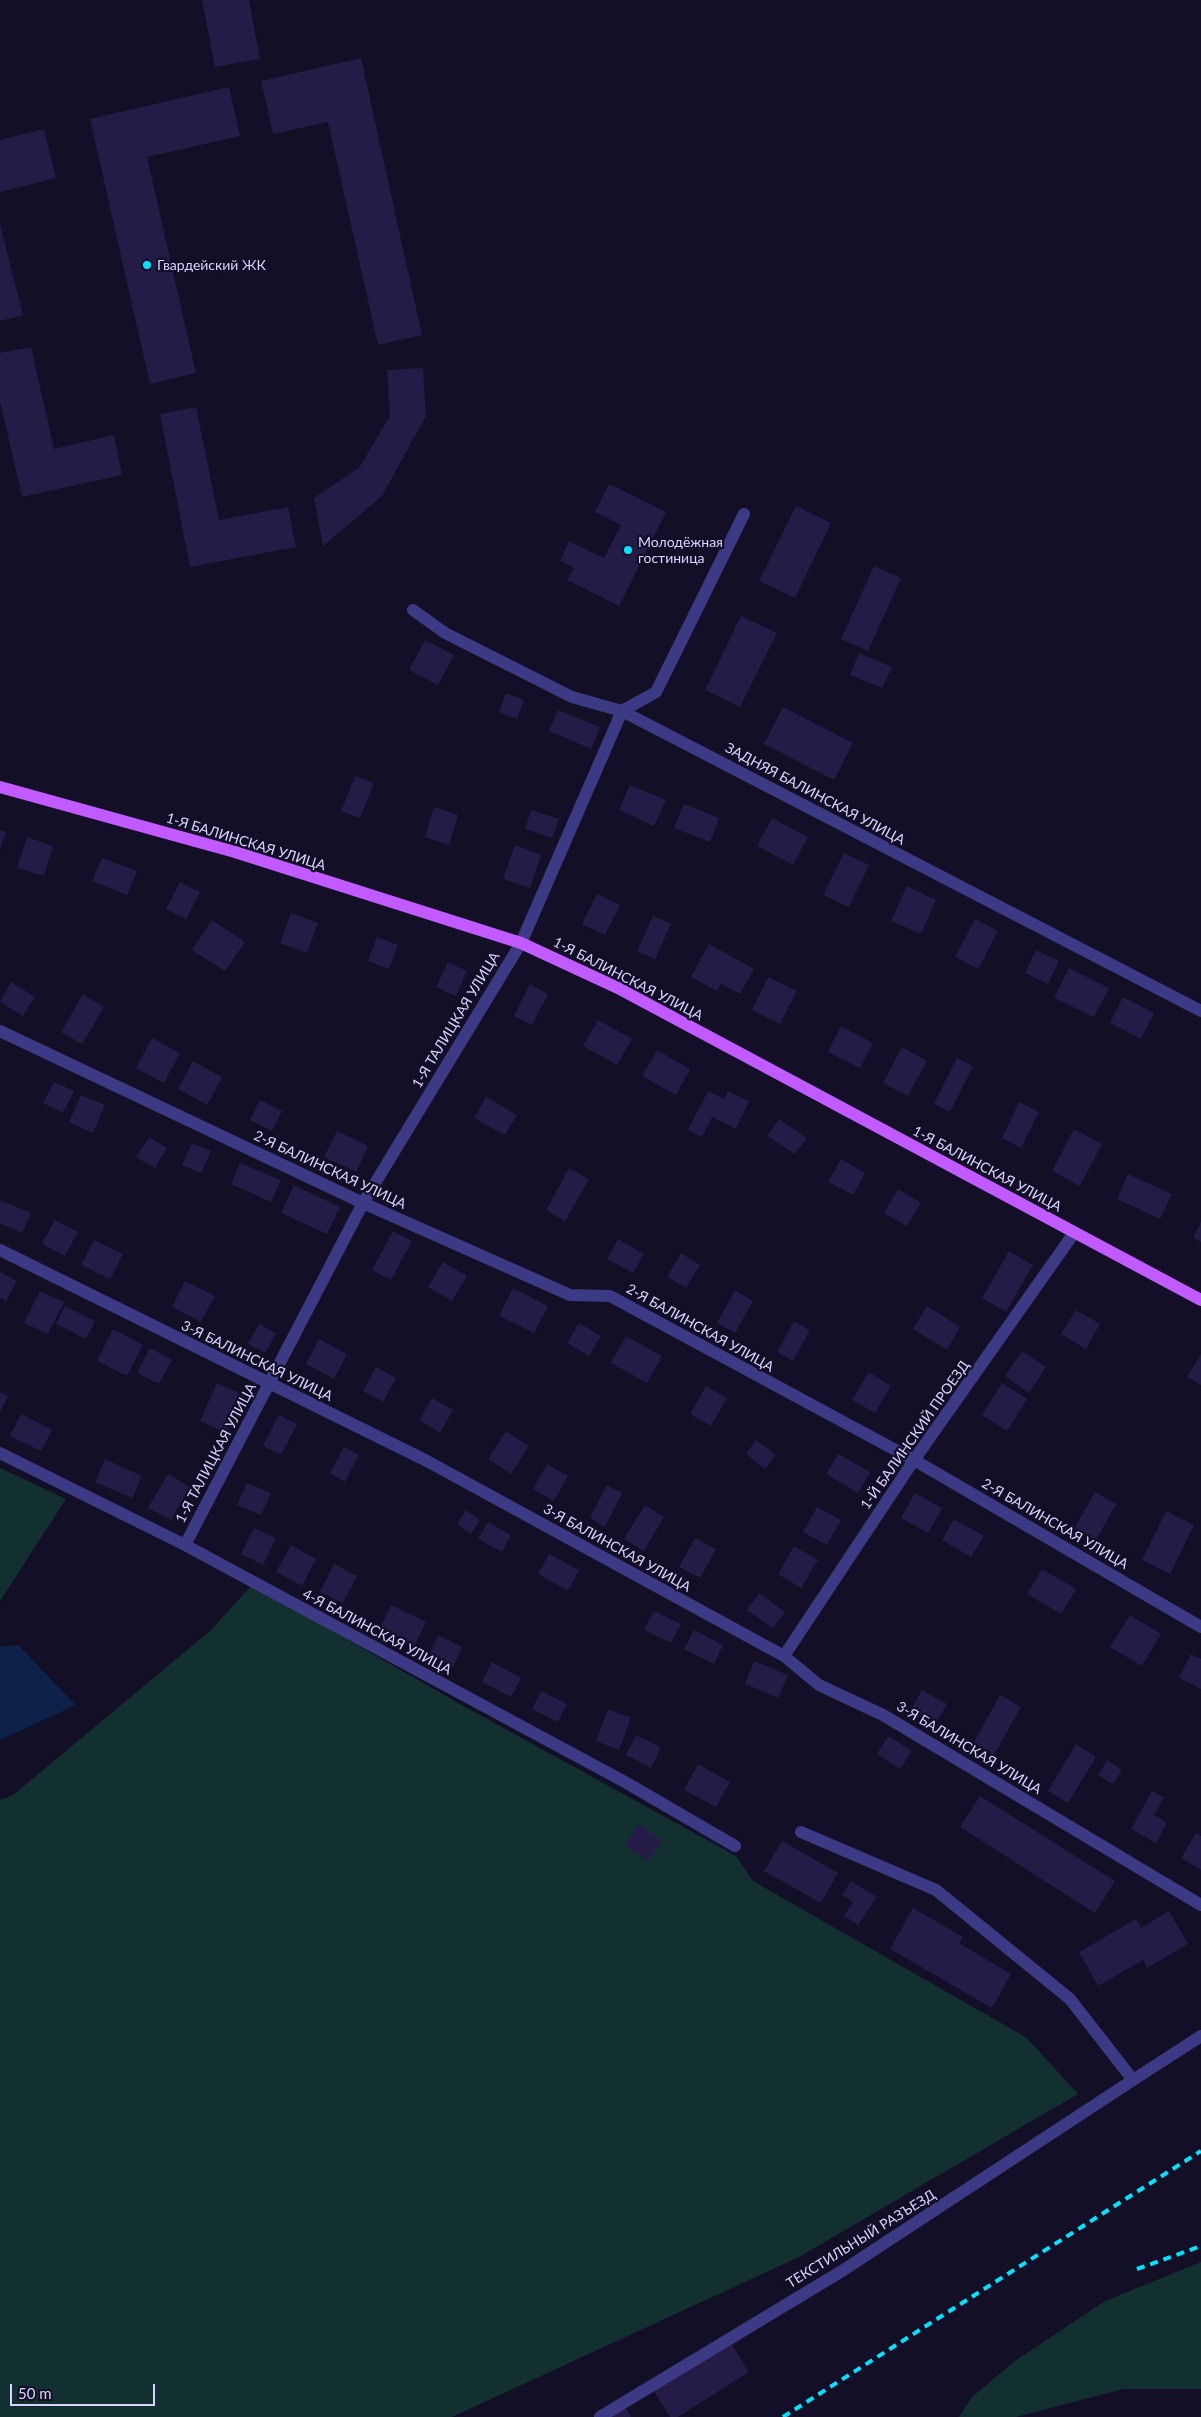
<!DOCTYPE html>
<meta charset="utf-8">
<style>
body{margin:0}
#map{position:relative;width:1201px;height:2417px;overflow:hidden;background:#130f26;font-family:Lato,sans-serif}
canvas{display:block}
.scale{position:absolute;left:10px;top:2384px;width:145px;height:22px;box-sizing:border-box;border:2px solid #d9d4ff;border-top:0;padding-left:6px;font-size:15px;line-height:18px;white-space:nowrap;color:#d9d4ff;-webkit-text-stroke:4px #130f26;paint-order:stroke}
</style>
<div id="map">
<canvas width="1201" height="2417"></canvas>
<div class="scale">50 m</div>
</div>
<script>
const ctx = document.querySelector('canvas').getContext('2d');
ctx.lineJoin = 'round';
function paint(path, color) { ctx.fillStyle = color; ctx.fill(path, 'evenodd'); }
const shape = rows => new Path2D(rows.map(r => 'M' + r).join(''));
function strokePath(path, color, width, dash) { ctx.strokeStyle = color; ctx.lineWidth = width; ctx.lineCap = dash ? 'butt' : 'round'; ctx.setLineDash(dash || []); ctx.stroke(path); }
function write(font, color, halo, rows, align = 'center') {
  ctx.font = font + ' Lato,sans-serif'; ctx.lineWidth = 4.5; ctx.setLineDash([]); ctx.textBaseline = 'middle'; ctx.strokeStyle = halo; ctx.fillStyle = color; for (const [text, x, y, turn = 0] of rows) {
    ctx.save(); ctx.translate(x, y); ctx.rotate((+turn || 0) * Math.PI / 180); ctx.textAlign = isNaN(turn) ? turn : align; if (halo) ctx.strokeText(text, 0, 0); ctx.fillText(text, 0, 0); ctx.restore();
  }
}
const green = shape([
 [0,1468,66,1499,0,1601],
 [252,1585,460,1704,736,1856,753,1881,1027,2038,1078,2094,799,2257,452,2417,0,2417,0,1800,13,1795,211,1630],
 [1201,2262,1201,2389,1123,2389,1016,2417,959,2417,972,2397,1015,2361,1105,2301]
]);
const water = shape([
 [18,1645,76,1705,0,1740,0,1647]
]);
const building = shape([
 [202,0,249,0,260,59,215,67],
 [361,58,422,335,378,345,328,122,273,134,261,81],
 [229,87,240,136,147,157,196,373,150,384,90,119],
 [44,129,56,178,0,192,0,140],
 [0,224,23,315,0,321],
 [31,347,54,449,114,435,122,475,22,497,0,401,0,353],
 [423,368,426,416,382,496,323,546,314,498,359,468,390,416,387,370],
 [196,407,219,520,288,507,296,547,190,567,160,414],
 [609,484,666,512,619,606,567,580,574,568,560,561,569,541,604,558,621,525,595,512],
 [796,506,831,523,795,598,759,581],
 [874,566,901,578,868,651,841,639],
 [741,616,777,633,740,707,705,690],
 [425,640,454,655,438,685,409,670],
 [859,653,892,667,882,688,850,675],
 [506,693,524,700,517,719,499,712],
 [783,707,853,743,834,780,764,744],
 [558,710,600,727,591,749,549,731],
 [355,776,374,783,360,818,341,811],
 [630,785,666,800,654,826,619,810],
 [684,804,719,818,710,842,674,828],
 [434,807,458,815,449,845,425,837],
 [531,810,559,819,552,838,525,829],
 [772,818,808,837,793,865,757,846],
 [0,830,6,832,0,850],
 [27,837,53,846,44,876,17,868],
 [515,845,541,855,530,888,503,879],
 [844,853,869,865,849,907,823,895],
 [102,858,137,871,127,895,92,881],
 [180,882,200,892,186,919,166,909],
 [907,886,936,900,921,934,891,921],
 [597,894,620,905,605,935,582,924],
 [291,913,318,923,307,953,280,943],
 [653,916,671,924,655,959,637,951],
 [975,919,998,931,978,969,955,957],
 [212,920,245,942,225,971,192,950],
 [377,937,398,945,389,969,368,961],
 [709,944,754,969,740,994,721,984,717,991,691,977],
 [1036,950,1059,961,1048,984,1025,973],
 [448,962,467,971,456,996,436,987],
 [1069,968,1109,988,1094,1017,1054,998],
 [768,977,797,991,780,1024,752,1010],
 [11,982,35,997,23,1016,0,1002],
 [530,984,548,994,532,1025,514,1016],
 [83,994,104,1007,82,1044,61,1032],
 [1123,997,1154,1013,1141,1039,1110,1023],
 [598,1020,632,1039,617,1065,583,1046],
 [841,1026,873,1043,860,1068,828,1052],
 [152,1038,180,1053,164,1083,136,1068],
 [902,1047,927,1061,908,1096,883,1083],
 [657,1050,690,1069,676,1095,642,1076],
 [957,1058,973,1066,950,1112,934,1104],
 [193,1061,222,1077,207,1105,178,1089],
 [54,1082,74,1091,63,1113,43,1103],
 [708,1091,724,1099,728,1091,749,1101,736,1129,712,1117,702,1137,688,1130],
 [81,1095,105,1105,93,1133,69,1122],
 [486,1097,517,1115,505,1135,474,1118],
 [260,1100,282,1111,272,1131,250,1120],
 [1019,1102,1039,1112,1021,1148,1002,1138],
 [779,1119,807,1138,795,1154,767,1136],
 [1074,1129,1102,1144,1080,1186,1052,1171],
 [337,1131,368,1146,356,1172,324,1157],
 [149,1137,167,1148,155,1168,136,1157],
 [192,1143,211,1151,201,1173,182,1165],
 [841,1159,865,1173,853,1195,828,1182],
 [240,1163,281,1180,271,1202,231,1184],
 [569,1168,589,1179,565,1221,546,1210],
 [1128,1174,1172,1194,1160,1219,1117,1199],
 [294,1185,340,1207,327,1234,281,1213],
 [898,1189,921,1203,907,1226,884,1213],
 [0,1200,31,1213,22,1233,0,1223],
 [55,1220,78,1232,65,1256,42,1244],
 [1201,1222,1201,1242,1193,1238],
 [393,1231,412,1241,391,1280,372,1270],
 [618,1239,644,1254,633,1273,607,1259],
 [94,1240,123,1254,110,1279,81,1265],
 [1009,1251,1033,1265,1006,1312,982,1298],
 [681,1253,700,1265,686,1288,667,1277],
 [443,1262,467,1276,452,1301,428,1287],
 [0,1272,17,1281,6,1301,0,1298],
 [185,1281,215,1296,201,1322,172,1307],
 [513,1288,548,1306,534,1333,499,1316],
 [735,1290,753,1301,735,1333,717,1323],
 [40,1291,64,1302,48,1334,24,1323],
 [65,1306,95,1321,86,1339,56,1324],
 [927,1306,960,1327,947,1350,913,1329],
 [1076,1310,1100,1324,1086,1349,1061,1334],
 [794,1321,810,1330,793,1361,777,1352],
 [579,1323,601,1336,589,1356,567,1343],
 [259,1324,276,1333,265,1353,248,1344],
 [113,1329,143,1345,127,1376,97,1361],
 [626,1336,662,1356,647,1383,611,1363],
 [319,1339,347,1354,334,1379,306,1364],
 [150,1348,172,1360,159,1384,137,1373],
 [1022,1351,1046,1367,1029,1393,1005,1376],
 [1201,1354,1201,1385,1187,1377],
 [376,1367,396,1378,383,1402,363,1391],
 [869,1372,891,1386,875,1413,852,1400],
 [217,1383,243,1395,226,1433,200,1421],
 [1002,1383,1027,1399,1007,1431,982,1415],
 [706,1386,727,1398,711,1426,690,1414],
 [0,1392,8,1396,0,1412],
 [432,1398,453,1410,440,1433,419,1420],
 [21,1414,52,1430,41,1451,10,1436],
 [279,1415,297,1424,281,1455,263,1446],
 [506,1431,529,1446,511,1474,488,1459],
 [756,1440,776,1455,765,1469,746,1454],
 [344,1447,359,1455,345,1482,330,1473],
 [838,1454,870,1472,858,1493,826,1474],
 [105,1459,142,1476,132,1498,95,1482],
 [547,1464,568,1476,554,1501,533,1489],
 [168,1474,190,1487,171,1520,148,1508],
 [247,1483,271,1493,261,1515,237,1505],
 [607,1485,622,1493,605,1527,590,1518],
 [1095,1492,1116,1504,1095,1542,1074,1529],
 [915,1493,942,1508,928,1533,901,1518],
 [645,1505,664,1517,644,1551,624,1539],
 [817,1507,841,1520,827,1545,803,1532],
 [466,1510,480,1520,471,1534,457,1524],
 [1166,1511,1194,1525,1170,1574,1142,1560],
 [954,1519,984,1536,971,1557,942,1540],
 [488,1522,511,1535,502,1552,478,1539],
 [254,1528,276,1538,263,1565,241,1554],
 [695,1538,716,1549,700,1578,679,1567],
 [291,1545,316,1559,302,1586,276,1572],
 [794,1546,818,1560,801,1588,778,1574],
 [549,1554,579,1570,568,1591,538,1574],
 [334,1564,357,1576,343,1603,320,1592],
 [1042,1569,1076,1589,1061,1614,1027,1594],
 [759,1593,785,1612,773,1628,747,1610],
 [391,1605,426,1622,415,1645,380,1628],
 [654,1611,681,1624,671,1643,644,1630],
 [1130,1615,1161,1634,1142,1666,1110,1647],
 [694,1630,723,1645,714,1664,684,1649],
 [438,1635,462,1647,453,1667,429,1655],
 [1191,1654,1201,1659,1201,1689,1179,1678],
 [754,1661,788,1675,778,1698,745,1684],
 [492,1662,521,1678,511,1697,482,1682],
 [922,1690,947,1704,935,1725,910,1711],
 [541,1691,567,1704,558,1722,532,1709],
 [1000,1695,1021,1707,994,1755,973,1744],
 [608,1709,631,1718,619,1750,596,1741],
 [636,1735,661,1747,651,1768,626,1755],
 [888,1736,912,1751,900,1769,877,1754],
 [1076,1744,1096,1757,1068,1803,1048,1791],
 [1107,1760,1122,1770,1113,1784,1098,1775],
 [698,1764,730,1782,716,1807,684,1790],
 [1152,1791,1164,1797,1154,1815,1167,1823,1156,1843,1131,1829],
 [980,1796,1115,1881,1095,1913,960,1827],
 [639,1824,662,1841,648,1861,624,1845],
 [1196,1833,1201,1836,1201,1870,1181,1858],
 [782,1841,838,1873,821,1903,764,1871],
 [851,1881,877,1897,858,1925,844,1916,853,1902,842,1895],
 [913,1908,963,1937,959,1943,1011,1974,992,2008,890,1949],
 [1169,1911,1188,1944,1147,1968,1143,1960,1098,1986,1079,1952,1136,1919,1141,1928],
 [731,2343,749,2372,678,2417,670,2417,654,2391],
 [622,2401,631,2417,597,2417]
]);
const minor = shape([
 [413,610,445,633,572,697,622,711,1201,1011],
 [0,1031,363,1203,570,1295,610,1296,914,1460,1201,1627],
 [0,1250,427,1461,784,1656,819,1685,883,1715,1201,1905],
 [0,1453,185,1545,625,1782,735,1846],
 [185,1545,363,1203,521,943,622,711,656,692,744,514],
 [784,1656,914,1460,1074,1233],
 [801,1832,936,1890,1070,1999,1133,2080,1201,2036],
 [600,2417,842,2271,1133,2080]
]);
const primary = shape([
 [0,787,235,852,521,943,618,988,1201,1300]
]);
const rail = shape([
 [1137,2269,1201,2246],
 [783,2417,1201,2151]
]);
const markers = [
 [147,265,5,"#00e5ff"],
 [628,550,5,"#00e5ff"]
];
const poiNames = [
 ["Гвардейский ЖК",157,265],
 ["Молодёжная",638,542],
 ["гостиница",638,558]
];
const streetNames = [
 ["ЗАДНЯЯ БАЛИНСКАЯ УЛИЦА",815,794,28],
 ["1-Я БАЛИНСКАЯ УЛИЦА",246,842,17],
 ["1-Я БАЛИНСКАЯ УЛИЦА",628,979,27],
 ["1-Я ТАЛИЦКАЯ УЛИЦА",456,1020,-59],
 ["1-Я БАЛИНСКАЯ УЛИЦА",987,1169,28],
 ["2-Я БАЛИНСКАЯ УЛИЦА",330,1170,25],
 ["2-Я БАЛИНСКАЯ УЛИЦА",700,1328,29],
 ["3-Я БАЛИНСКАЯ УЛИЦА",257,1361,26],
 ["1-Й БАЛИНСКИЙ ПРОЕЗД",915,1435,-55],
 ["1-Я ТАЛИЦКАЯ УЛИЦА",216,1453,-62],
 ["2-Я БАЛИНСКАЯ УЛИЦА",1055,1524,30],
 ["3-Я БАЛИНСКАЯ УЛИЦА",617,1548,29],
 ["4-Я БАЛИНСКАЯ УЛИЦА",377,1632,28],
 ["3-Я БАЛИНСКАЯ УЛИЦА",969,1748,31],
 ["ТЕКСТИЛЬНЫЙ РАЗЪЕЗД",861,2239,-32]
];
paint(green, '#12302f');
paint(water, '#0c2248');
paint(building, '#241b47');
strokePath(minor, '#3d3a85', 12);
strokePath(primary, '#c25bff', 12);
strokePath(rail, '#00e5ff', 4, [8, 6]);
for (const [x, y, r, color] of markers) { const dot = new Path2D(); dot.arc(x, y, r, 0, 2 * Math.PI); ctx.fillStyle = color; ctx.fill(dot); strokePath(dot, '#130f26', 2); }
write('14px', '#d9d4ff', '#130f26', poiNames, 'left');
write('14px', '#d9d4ff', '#130f26', streetNames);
</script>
